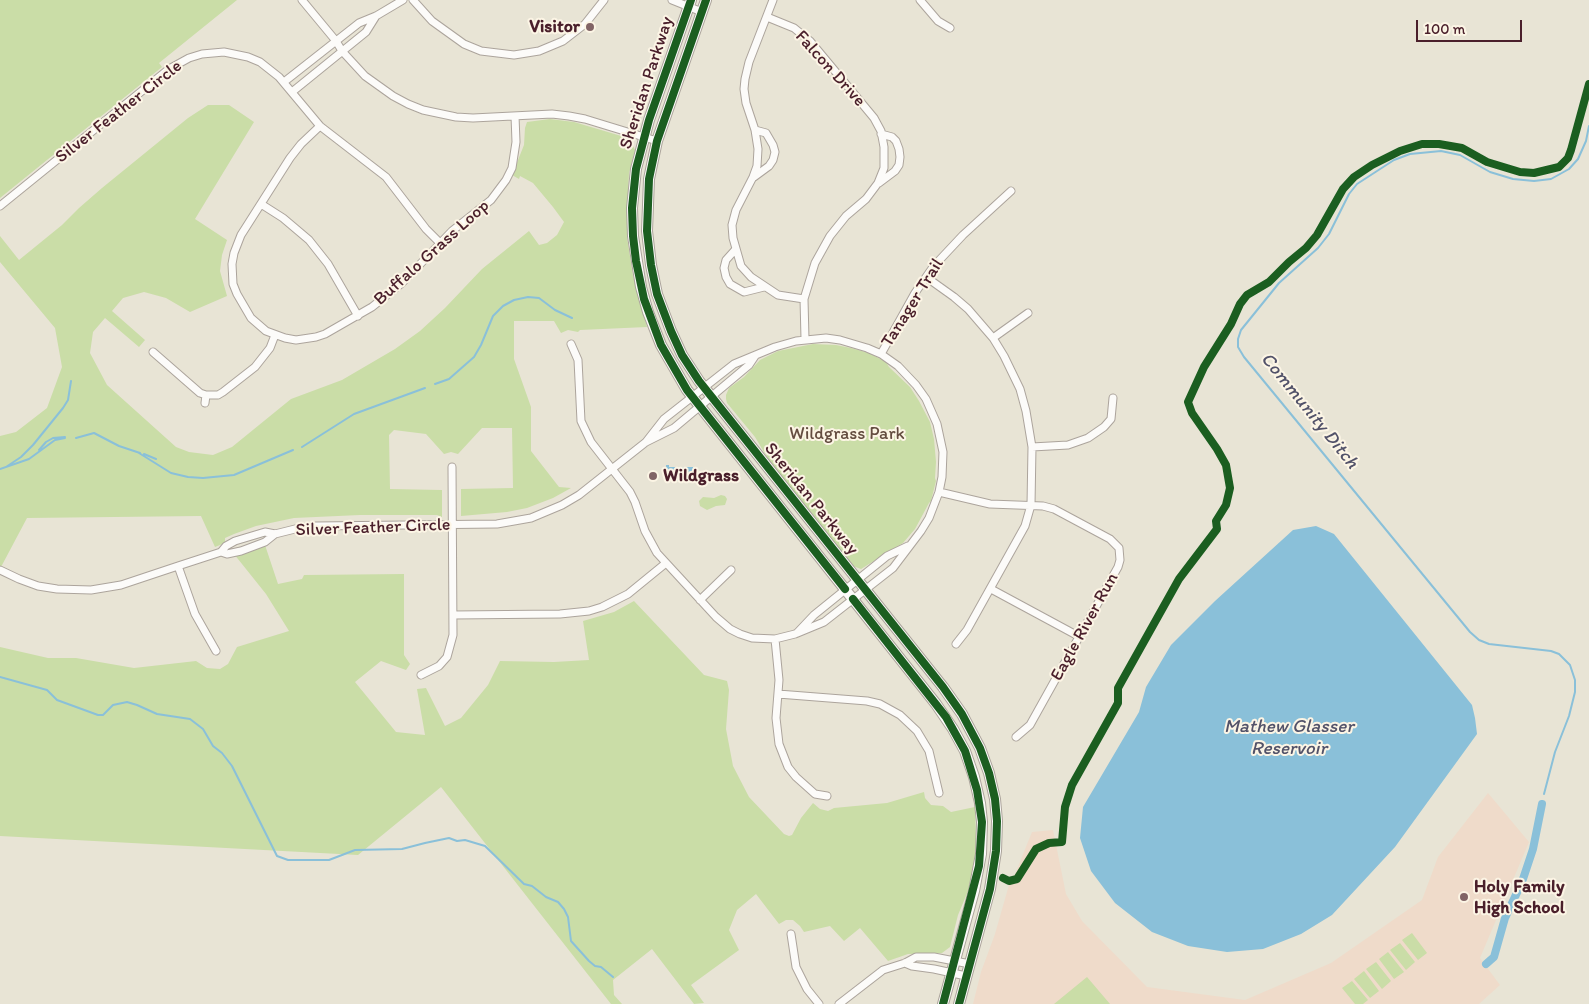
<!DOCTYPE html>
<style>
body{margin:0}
#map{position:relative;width:1589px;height:1004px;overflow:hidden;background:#e8e4d5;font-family:Itim,sans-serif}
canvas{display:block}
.scale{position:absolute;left:1416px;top:20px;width:106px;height:22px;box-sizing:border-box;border:2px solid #4a1f2b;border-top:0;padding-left:6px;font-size:15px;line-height:18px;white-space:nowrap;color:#4a1f2b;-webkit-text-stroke:4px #fcf5e5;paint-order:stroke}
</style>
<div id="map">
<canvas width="1589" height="1004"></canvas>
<div class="scale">100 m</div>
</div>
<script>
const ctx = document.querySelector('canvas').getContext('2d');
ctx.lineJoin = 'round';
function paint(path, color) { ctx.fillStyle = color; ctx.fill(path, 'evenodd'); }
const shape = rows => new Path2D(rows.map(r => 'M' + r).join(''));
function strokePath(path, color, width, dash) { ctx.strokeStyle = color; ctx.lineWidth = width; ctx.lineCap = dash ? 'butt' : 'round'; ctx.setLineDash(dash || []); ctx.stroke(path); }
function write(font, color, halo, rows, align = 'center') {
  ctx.font = font + ' Itim,sans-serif'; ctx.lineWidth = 4; ctx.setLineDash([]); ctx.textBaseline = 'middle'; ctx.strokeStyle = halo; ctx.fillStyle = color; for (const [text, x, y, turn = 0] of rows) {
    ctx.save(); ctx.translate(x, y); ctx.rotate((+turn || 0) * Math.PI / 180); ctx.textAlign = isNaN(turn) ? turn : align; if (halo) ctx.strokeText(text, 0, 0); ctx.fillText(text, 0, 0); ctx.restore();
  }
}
const built = shape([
 [1488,793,1529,842,1480,958,1500,985,1479,1004,973,1004,981,972,995,934,1009,885,1013,879,1032,832,1053,830,1066,894,1082,921,1147,987,1245,1000,1331,963,1422,900,1438,857]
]);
const green = shape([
 [0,0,237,0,159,63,162,67,0,198],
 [208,105,229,105,254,122,195,219,227,240,222,255,220,271,227,296,190,312,166,298,144,292,123,298,112,311,145,340,139,347,105,318,93,332,90,353,107,385,176,447,189,452,213,455,232,447,291,399,342,380,395,349,420,331,445,308,482,269,529,231,539,245,547,243,557,235,564,222,553,207,533,183,520,176,519,179,512,175,524,145,525,128,527,122,550,119,574,122,628,138,631,142,635,150,629,173,628,193,627,237,633,276,647,327,580,330,578,332,568,330,561,333,554,321,514,321,514,359,531,407,531,451,559,487,571,488,553,498,527,508,507,512,461,516,461,489,513,488,512,428,482,428,458,454,451,452,444,454,426,434,394,430,389,435,390,489,442,490,442,517,437,515,360,515,294,518,256,526,234,534,225,538,225,543,215,547,201,516,27,518,1,567,0,566,0,436,16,432,47,408,62,367,55,328,0,262,0,236,19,260,62,225,79,208,102,188,188,118],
 [813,344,836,345,851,348,869,353,886,362,889,367,910,387,919,401,930,422,934,439,936,462,935,478,936,481,931,501,929,503,915,529,903,543,861,569,853,566,770,462,755,437,727,403,726,399,726,395,729,388,744,377,760,360,778,351],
 [721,495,725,496,727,499,725,505,716,506,707,510,700,506,699,501,703,497,714,498],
 [265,545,278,584,302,579,304,575,404,574,404,655,410,664,406,670,381,661,355,682,396,732,425,735,417,689,426,688,445,726,461,718,488,685,500,661,554,662,589,660,583,621,614,612,634,601,704,675,727,681,729,690,726,729,733,766,749,797,784,834,789,836,792,835,801,818,813,803,820,809,828,811,834,808,887,803,924,792,925,798,931,805,943,806,951,812,975,807,976,839,974,867,971,884,958,915,950,947,942,953,908,954,888,961,860,928,844,941,830,926,804,932,800,926,793,920,786,920,779,924,756,894,737,910,729,930,739,950,691,985,704,1003,694,1004,652,949,613,980,614,995,622,1004,611,1004,441,787,358,855,0,836,0,647,48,658,76,658,134,668,196,661,207,668,220,669,228,664,237,647,289,631,266,594,234,554],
 [1412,933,1427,953,1418,960,1402,940],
 [1400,943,1415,962,1406,970,1390,950],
 [1388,952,1404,972,1394,979,1379,959],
 [1376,962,1391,981,1382,989,1366,969],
 [1364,971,1379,991,1370,998,1354,979],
 [1087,977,1110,1004,1054,1004],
 [1352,981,1368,1000,1363,1004,1355,1004,1342,988]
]);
const water = shape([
 [666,465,669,465,669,467,693,467,693,481,667,481],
 [1316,526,1334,534,1472,705,1475,718,1477,734,1395,847,1332,915,1301,934,1263,949,1227,952,1188,946,1152,932,1115,903,1091,871,1080,838,1083,807,1139,712,1146,687,1171,645,1215,601,1293,530]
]);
const stream = shape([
 [435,384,449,379,474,357,481,345,493,316,503,306,514,300,528,297,539,298,555,310,572,318],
 [76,438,94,433,119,446,140,453],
 [302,447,354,414,425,388],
 [39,450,46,442,53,438,65,437],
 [139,453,171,473,188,477,203,478,234,475,293,450],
 [144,454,156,459],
 [6,467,21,457,33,445,63,408,68,400,71,381],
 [0,469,29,459,55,440,65,438],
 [0,677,47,690,57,700,98,715,103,715,113,705,127,702,137,705,157,714,190,719,203,729,213,746,222,753,232,766,277,856,288,860,329,860,355,850,402,849,425,843,449,838,457,841,465,840,485,846,524,884,532,886,546,897,558,902,564,909,568,917,571,941,589,961,595,966,601,967,613,977],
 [1544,794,1555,752,1569,716,1575,692,1575,680,1570,665,1559,654,1551,651,1489,644,1479,640,1470,632,1244,357,1238,347,1238,339,1241,330,1279,283,1318,248,1329,234,1349,194,1357,184,1394,160,1410,154,1441,151,1460,155,1490,172,1513,179,1534,181,1551,179,1569,169,1578,159,1586,141,1589,126]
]);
const canal = shape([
 [1486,964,1494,957,1505,918,1522,882,1533,849,1542,804]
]);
const street = shape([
 [302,0,336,41,342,51,365,76,393,96,408,104,423,110,456,117,473,118,552,114,569,116,585,119,657,141],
 [413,0,432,21,464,44,481,51,514,55,539,51,563,41,585,24,604,0],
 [672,0,702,12],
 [773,0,749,62,745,79,744,89,746,103,755,130,758,149,757,166,753,177,736,210,732,225,733,238,741,266,751,277,778,295,804,299],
 [920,0,938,21,950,28],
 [767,17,794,28,810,41,874,118,881,131,884,147,884,168,878,183,866,199,846,216,830,236,815,263,804,299,805,339],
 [284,82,359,23,376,16,403,0],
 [292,92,366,32,376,16],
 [320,126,301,144,290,158,241,235,234,253,232,264,233,284,237,294,251,318,266,331,285,338,296,340,316,337,325,334,372,307,402,283,452,231,491,200,506,180,512,168,516,142,515,116],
 [754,177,769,166,773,160,775,152,773,145,766,133,755,130],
 [879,183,895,171,899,165,900,157,899,149,896,141,892,137,881,134],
 [261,204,283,218,309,240,328,264,358,316],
 [0,206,169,69,189,58,202,54,224,52,248,57,260,62,279,77,320,126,386,177,426,229,440,243],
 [735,250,726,260,724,268,726,277,730,284,744,292,764,287],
 [926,277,954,297,968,309,993,338,1004,356,1020,389,1026,411,1032,447,1031,505,1025,526,967,630,956,644],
 [993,338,1028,313],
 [571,344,578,360,581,421,591,442,630,492,635,502,645,531,657,553,716,617,730,629,740,634,752,638,775,639,795,634,824,622,893,568,921,531,929,518,939,492,942,477,943,452,937,424,926,399,916,385,898,366,881,354,867,348,840,340,826,338,796,341,775,347,734,364,664,419,646,442],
 [153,352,200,393,206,395,218,395,223,392,255,367,270,348,275,335],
 [881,354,915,293,933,267,963,235,1011,191],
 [205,403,206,395],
 [1032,447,1068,445,1088,438,1104,427,1111,419,1113,398],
 [939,492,990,504,1043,506,1054,509,1110,539,1119,548,1120,560,1118,567,1030,725,1016,737],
 [221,552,227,554,241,551,265,542,275,534],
 [178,566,195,614,216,651],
 [0,570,19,579,38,586,57,589,91,590,121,585,178,566,221,552,226,546,235,541,265,532,275,534,299,528,316,526,497,524,531,518,562,505,579,495,646,442,674,428,749,365,755,356],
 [991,589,1080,637],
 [700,600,731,570],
 [453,615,560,614,589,611,602,607,628,594,666,563],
 [797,633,814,615,887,556,908,546],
 [775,639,779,680,776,718,779,744,788,767,796,777,815,794,827,796],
 [421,675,439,666,447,657,453,635,452,467],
 [778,694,867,701,880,704,900,715,917,731,929,751,939,793],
 [791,934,796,967,807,989,819,1004],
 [905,963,912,966,934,969,966,976],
 [839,1004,883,970,905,963,916,957,934,957,970,964]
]);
const secondary = shape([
 [691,0,649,120,636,169,632,208,633,236,641,287,648,312,661,345,687,390,936,704,953,729,965,751,974,777,980,803,982,822,981,854,974,891,943,1004],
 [706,0,657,141,649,179,647,231,651,265,657,294,671,331,682,355,699,381,943,687,962,714,980,748,989,773,995,799,997,821,996,851,990,889,959,1004]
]);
const cycleway = shape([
 [691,0,649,120,636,169,632,208,633,236,636,261,644,299,661,345,687,390,845,589],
 [706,0,657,141,649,179,647,231,651,265,657,294,671,331,682,355,699,381,943,687,962,714,980,748,989,773,995,799,997,821,996,851,990,889,959,1004],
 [853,599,946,717,965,751,977,790,982,822,979,866,943,1004],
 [1003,878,1009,881,1017,879,1036,849,1049,843,1062,842,1065,807,1072,785,1118,703,1118,688,1179,579,1217,529,1216,521,1226,505,1230,488,1226,465,1217,449,1192,413,1188,402,1204,367,1231,324,1240,304,1247,295,1269,282,1289,262,1306,248,1317,235,1343,189,1354,177,1372,165,1400,151,1422,144,1439,144,1462,148,1487,162,1520,172,1534,173,1559,167,1568,158,1571,150,1589,84]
]);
const markers = [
 [590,27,5,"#816466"],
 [653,476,5,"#816466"],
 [1464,897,5,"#816466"]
];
const poiNames = [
 ["Visitor",580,27,"right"],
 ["Wildgrass",663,476],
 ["Holy Family",1474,887],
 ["High School",1474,908]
];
const streetNames = [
 ["Falcon Drive",830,69,48],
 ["Sheridan Parkway",647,83,-72],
 ["Silver Feather Circle",119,112,-38],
 ["Buffalo Grass Loop",432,253,-42],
 ["Tanager Trail",913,303,-58],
 ["Sheridan Parkway",811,499,51],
 ["Silver Feather Circle",373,528,-2],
 ["Eagle River Run",1085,627,-61]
];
const parkNames = [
 ["Wildgrass Park",847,434]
];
const waterNames = [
 ["Community Ditch",1309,411,51],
 ["Mathew Glasser",1289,727],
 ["Reservoir",1289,749]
];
paint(built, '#efdbca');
paint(green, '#cadda7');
paint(water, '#8ac0d9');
strokePath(stream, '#8ac0d9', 2);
strokePath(canal, '#8ac0d9', 8);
strokePath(street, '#aca49c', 9);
strokePath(secondary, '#aca49c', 12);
strokePath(street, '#fcfbf9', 7);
strokePath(secondary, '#fcfbf9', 10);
strokePath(cycleway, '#1b5e20', 8);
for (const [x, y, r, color] of markers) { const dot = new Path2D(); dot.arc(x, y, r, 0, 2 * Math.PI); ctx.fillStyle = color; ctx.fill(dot); strokePath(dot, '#fcf5e5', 2); }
write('bold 18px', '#4a1f2b', '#fcf5e5', poiNames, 'left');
write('18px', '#4a1f2b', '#fcf5e5', streetNames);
write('18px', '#644d40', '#fcf5e5', parkNames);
write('italic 19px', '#525269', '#fcf5e5', waterNames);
</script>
